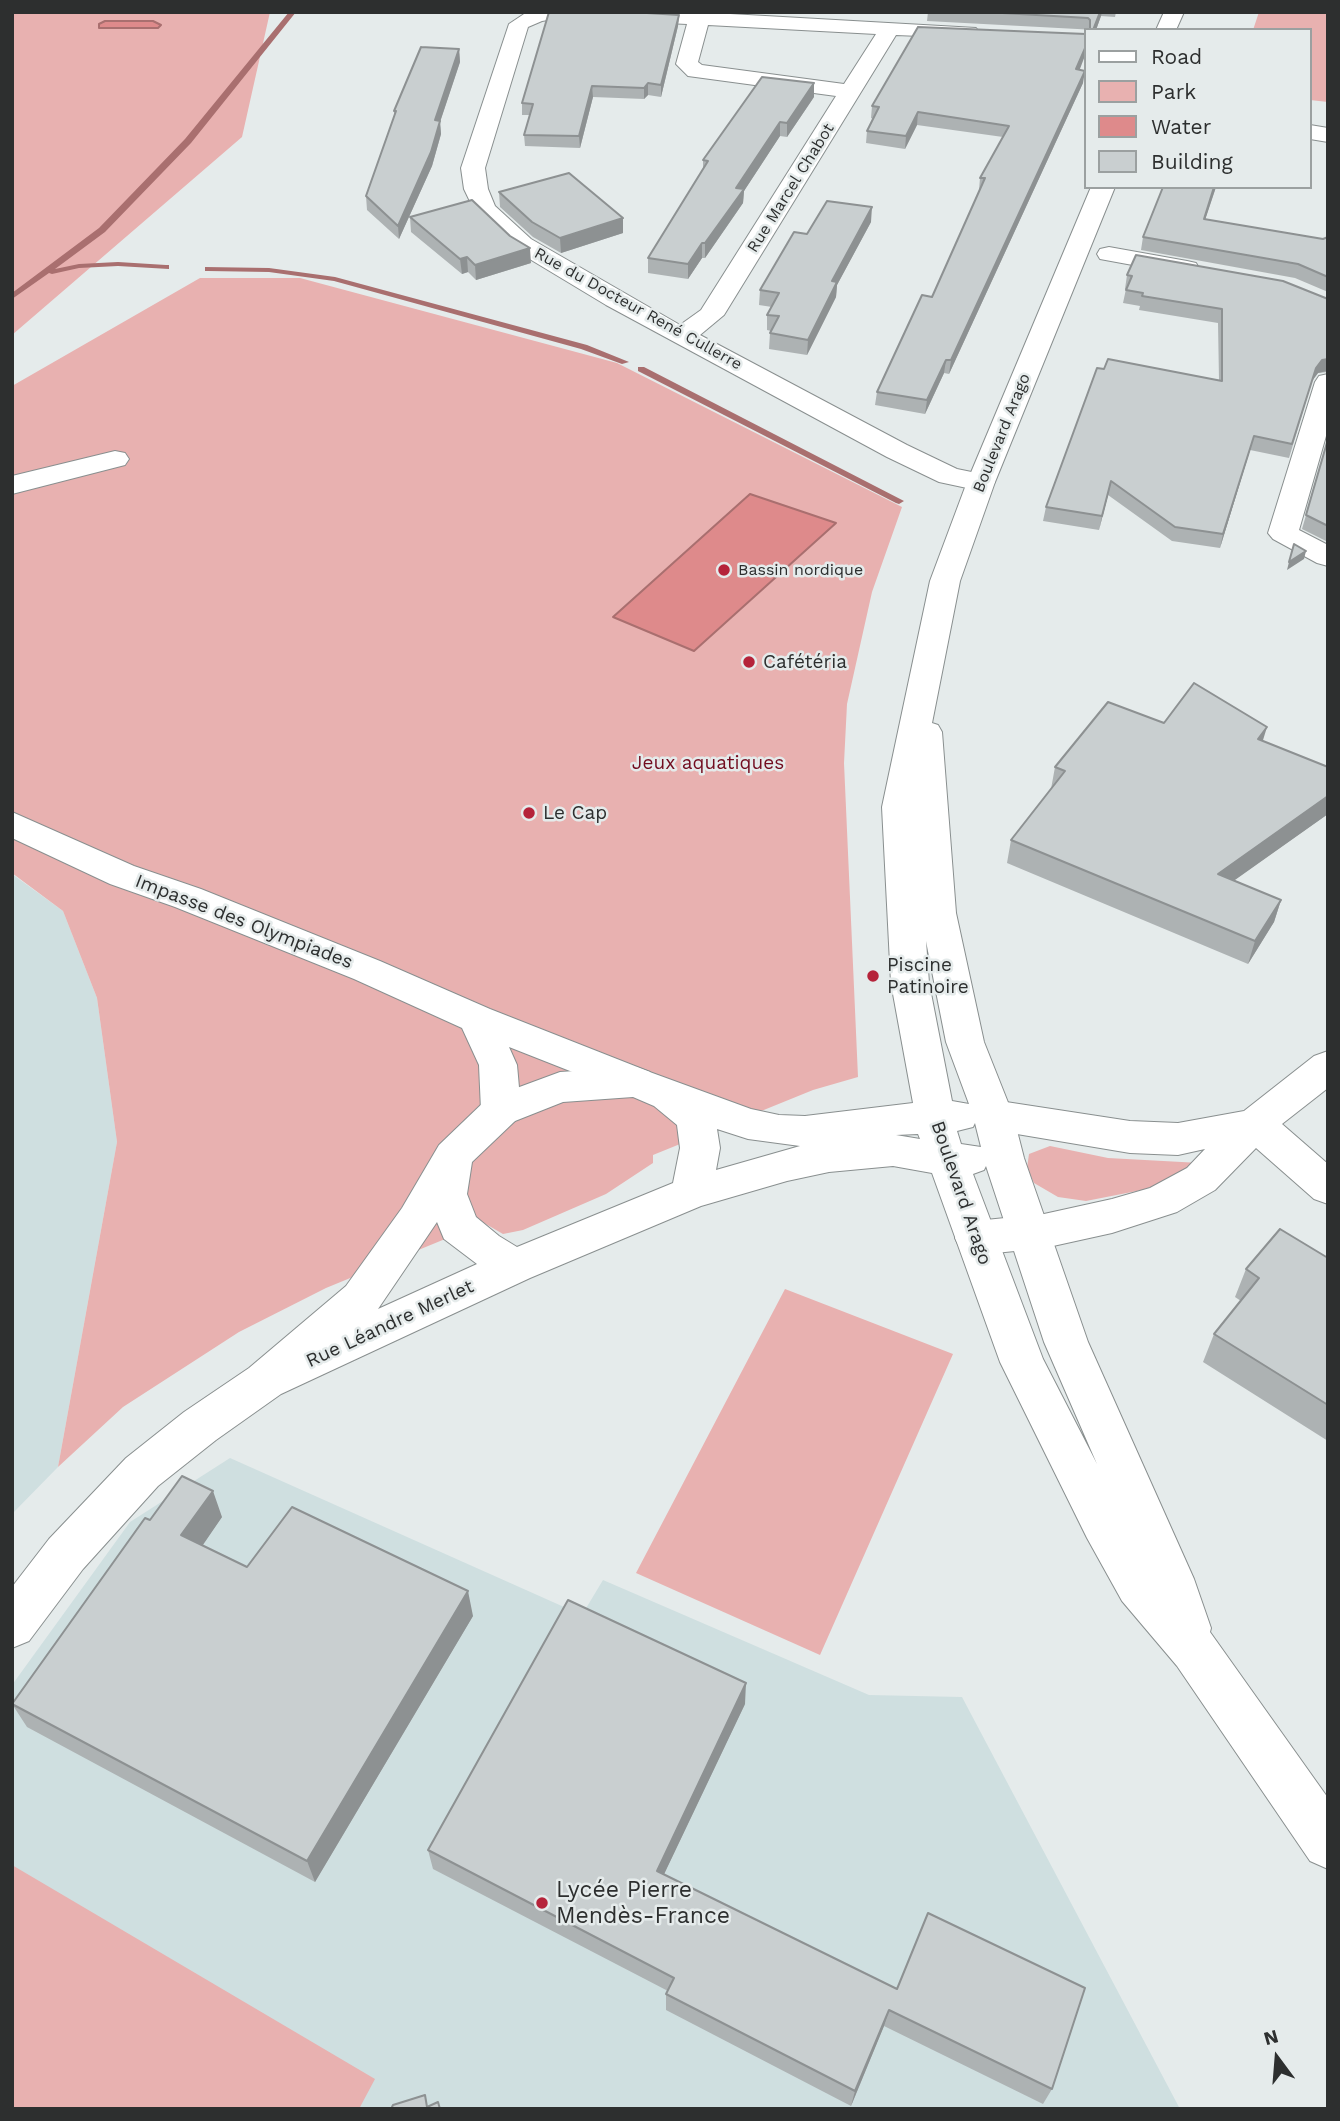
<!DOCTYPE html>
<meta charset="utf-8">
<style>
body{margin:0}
#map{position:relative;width:1340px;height:2121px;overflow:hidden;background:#e5ebeb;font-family:"Work Sans",sans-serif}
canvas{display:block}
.frame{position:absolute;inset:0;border:14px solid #2d2f2f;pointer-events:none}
.legend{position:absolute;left:1084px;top:28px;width:228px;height:161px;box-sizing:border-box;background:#e5ebeb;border:2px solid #9ba0a0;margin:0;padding:9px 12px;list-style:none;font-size:21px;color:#2d2f2f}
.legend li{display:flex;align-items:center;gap:14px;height:35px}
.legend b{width:35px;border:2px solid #9ba0a0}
.north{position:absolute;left:1242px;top:2023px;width:70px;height:70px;-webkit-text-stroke:5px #e5ebeb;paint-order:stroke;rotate:344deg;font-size:19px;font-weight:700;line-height:28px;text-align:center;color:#2d2f2f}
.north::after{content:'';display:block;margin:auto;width:24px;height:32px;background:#2d2f2f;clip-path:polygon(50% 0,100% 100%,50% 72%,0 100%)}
</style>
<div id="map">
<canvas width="1340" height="2121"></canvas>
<div class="frame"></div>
<ul class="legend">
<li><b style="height:9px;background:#fff"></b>Road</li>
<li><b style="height:19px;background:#e8b1b0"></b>Park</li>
<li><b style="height:19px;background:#de8a8b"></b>Water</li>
<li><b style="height:19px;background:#c9cfd0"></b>Building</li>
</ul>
<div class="north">N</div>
</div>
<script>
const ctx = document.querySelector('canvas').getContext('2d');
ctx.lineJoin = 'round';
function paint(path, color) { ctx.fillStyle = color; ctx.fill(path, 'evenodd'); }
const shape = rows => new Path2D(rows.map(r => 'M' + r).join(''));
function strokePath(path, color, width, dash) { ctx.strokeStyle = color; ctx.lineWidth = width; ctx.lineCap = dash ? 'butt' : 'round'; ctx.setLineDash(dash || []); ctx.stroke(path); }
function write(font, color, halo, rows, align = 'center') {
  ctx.font = font + ' "Work Sans",sans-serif'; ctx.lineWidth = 5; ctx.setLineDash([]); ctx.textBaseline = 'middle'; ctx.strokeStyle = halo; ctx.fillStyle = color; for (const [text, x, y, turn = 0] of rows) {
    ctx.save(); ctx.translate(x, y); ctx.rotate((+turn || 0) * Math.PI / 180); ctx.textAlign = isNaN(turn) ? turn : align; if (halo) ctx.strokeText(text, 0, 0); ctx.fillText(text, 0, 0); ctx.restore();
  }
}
const built = shape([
 [12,874,63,911,97,998,117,1142,58,1467,12,1514],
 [230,1458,582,1615,603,1580,869,1695,962,1697,1180,2109,12,2109,12,1685,130,1522]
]);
const green = shape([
 [12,12,270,12,242,137,12,335],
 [1259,12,1328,12,1328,102,1310,100,1310,30,1253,30],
 [200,278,300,278,617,363,902,507,872,592,847,704,844,763,858,1077,813,1090,653,1155,653,1163,606,1194,523,1230,503,1234,484,1223,326,1288,239,1332,123,1407,58,1467,117,1142,97,998,63,911,12,873,12,386],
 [1050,1146,1108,1158,1200,1163,1171,1181,1142,1190,1086,1201,1058,1197,1034,1183,1027,1168,1029,1154],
 [785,1289,953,1354,820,1655,636,1573],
 [12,1865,375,2079,359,2109,12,2109]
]);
const water = shape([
 [105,21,153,21,161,25,158,28,99,28,99,24,105,21],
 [750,494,836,523,694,651,613,617,750,494]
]);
const stream = shape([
 [289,12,296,12,191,143,105,232,55,269,79,264,118,262,166,265,169,265,169,269,118,266,79,268,52,274,49,273,12,299,12,293,99,228,185,139,289,12],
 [205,267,269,268,335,277,587,345,629,362,622,364,581,349,334,281,269,272,208,271,205,271,205,267],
 [638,367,644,367,904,501,899,504,896,503,638,371,638,367]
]);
const street = shape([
 [527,12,575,12,572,16,542,21,528,27,485,168,488,189,495,206,531,239,680,325,701,310,836,96,688,76,676,64,687,24,627,21,620,19,617,15,619,12,695,12,976,28,979,32,976,36,969,38,896,35,724,315,700,335,907,445,957,469,991,476,995,482,991,488,981,491,939,482,887,457,606,305,513,249,476,214,464,189,461,168,509,24,527,12],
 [708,25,876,34,844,84,702,65,698,62,708,25],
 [1310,125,1328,128,1328,142,1310,139,1310,125],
 [1109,247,1187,261,1196,263,1199,268,1196,273,1187,275,1100,259,1097,254,1100,249,1109,247],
 [1328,374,1328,429,1299,530,1328,545,1328,566,1317,563,1273,539,1268,533,1315,382,1319,376,1328,374],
 [115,451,125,453,129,459,125,465,12,494,12,476,115,451],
 [12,812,134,866,201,889,380,961,490,1009,650,1072,655,1082,650,1092,636,1097,509,1047,517,1065,521,1110,515,1121,501,1125,487,1121,481,1110,479,1065,462,1028,354,979,175,907,110,884,12,838,12,812],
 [1328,1051,1328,1088,1282,1124,1328,1164,1328,1204,1314,1199,1256,1148,1215,1190,1177,1212,1112,1233,1044,1248,976,1255,961,1250,955,1238,961,1226,976,1221,1044,1214,1112,1199,1150,1188,1187,1168,1205,1149,1178,1155,1130,1153,993,1130,979,1126,973,1115,979,1104,993,1100,1130,1121,1178,1123,1244,1111,1314,1056,1328,1051]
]);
const secondary = shape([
 [1164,12,1184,12,1176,30,1156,30,1164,12],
 [1091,187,1115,187,995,482,960,581,932,723,938,725,942,732,956,913,984,1042,1013,1115,1024,1158,1088,1342,1194,1579,1211,1628,1210,1632,1328,1798,1328,1869,1310,1861,1177,1666,1122,1601,1087,1538,1000,1362,932,1173,893,1166,829,1172,787,1181,701,1206,530,1278,281,1394,216,1440,158,1486,83,1569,29,1641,12,1648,12,1587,49,1539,126,1458,184,1412,249,1368,346,1286,402,1208,439,1145,487,1099,560,1072,636,1067,751,1109,779,1115,805,1116,913,1103,891,983,882,807,930,581,967,482,1091,187],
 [926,941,946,1042,969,1104,952,1101,929,983,926,941],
 [633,1097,654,1106,677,1125,680,1148,673,1183,517,1247,499,1236,476,1217,467,1194,472,1162,515,1121,563,1102,633,1097],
 [975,1123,981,1147,961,1144,957,1131,973,1127,975,1123],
 [717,1129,748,1139,800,1146,716,1170,720,1148,717,1129],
 [918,1134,920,1139,896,1135,918,1134],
 [986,1166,1044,1342,1097,1464,1043,1359,973,1174,984,1170,986,1166],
 [437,1222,444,1239,477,1264,378,1309,437,1222]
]);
const wall = shape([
 [928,12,1116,12,1115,17,1101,16,1096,30,927,21],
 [679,15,678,26,661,97,648,95,644,99,593,97,580,148,525,146,524,135,530,115,522,115,522,103],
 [459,49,460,62,440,122,441,134,432,166,399,239,367,210,366,196,394,116,394,111],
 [1079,70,1083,83,949,374,944,373,925,414,875,405,877,392,932,297,980,190,979,190,980,178,1003,137,917,125,905,149,866,143,867,131,873,119,871,118,872,106],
 [814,97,787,137,780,136,744,191,743,203,705,258,702,258,688,279,648,273,648,258,703,170,703,160],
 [1162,187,1216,187,1205,220,1323,239,1328,237,1328,292,1295,278,1141,250,1143,237,1162,192],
 [499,192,623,218,623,233,561,253,533,237,500,207],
 [410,217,531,263,476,280,468,272,462,274,411,232],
 [871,222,837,285,836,297,807,355,769,349,770,333,771,331,767,330,767,315,772,307,759,305,760,290,807,234],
 [1127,275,1328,299,1328,372,1318,373,1312,381,1289,458,1250,450,1220,548,1172,541,1108,495,1099,530,1043,521,1046,507,1104,369,1219,380,1218,323,1139,310,1140,306,1123,303,1126,289,1125,289],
 [1328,439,1328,542,1302,529],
 [1164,723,1263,741,1328,767,1328,814,1234,880,1281,900,1274,922,1248,964,1007,863,1011,840,1051,789,1055,767],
 [1328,1258,1328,1441,1203,1362,1214,1334,1241,1301,1235,1297,1246,1269],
 [222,1517,202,1545,247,1567,473,1616,315,1882,27,1727,12,1704,150,1520],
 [745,1704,664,1874,1052,2089,1043,2104,884,2026,851,2106,666,2010,666,1994,668,1991,433,1869,428,1850]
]);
const shadedWall = shape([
 [1100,12,1102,12,1101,16,1096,30,1093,30],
 [679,15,678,26,661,97,661,85],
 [1086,46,1086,53,1075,82,1076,69],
 [459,49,460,62,440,122,441,134,432,166,399,239,398,226],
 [1085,71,1083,83,949,374,951,360],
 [648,83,648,95,644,99,644,88],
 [814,83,814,97,787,137,787,123],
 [592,86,593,97,580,148,579,136],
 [918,112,917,125,905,149,906,136],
 [780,122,780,136,744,191,743,203,705,258,705,243,736,188],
 [1214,187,1216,187,1201,232,1204,219],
 [872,207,871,222,837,285,836,297,807,355,808,340,832,281],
 [623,218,623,233,561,253,560,238],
 [702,243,702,258,688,279,688,264],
 [530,248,531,263,476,280,475,265],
 [467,257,468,272,462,274,460,259],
 [1328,359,1327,371,1318,373,1312,381,1289,458,1316,368,1322,360],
 [946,360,944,373,925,414,927,400],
 [1254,436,1250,450,1220,548,1223,534],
 [1111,481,1108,495,1099,530,1102,516],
 [1306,551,1304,559,1287,570,1289,562],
 [1267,727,1260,750,1258,739],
 [1328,796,1328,814,1211,897,1218,874],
 [1281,900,1274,922,1248,964,1255,941],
 [213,1491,222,1517,192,1561,181,1535],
 [468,1591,473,1616,315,1882,307,1861],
 [746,1683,745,1704,657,1889,657,1871],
 [889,2010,884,2026,851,2106,855,2091]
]);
const building = shape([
 [549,12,631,12,679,15,661,85,648,83,644,88,592,86,579,136,524,135,533,104,522,103,549,12],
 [985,12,1100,12,1093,30,1090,30,1090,20,1088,18,985,12],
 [918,27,1086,34,1086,46,1076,69,1085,71,951,360,946,360,927,400,877,392,922,295,932,297,985,178,980,178,1009,126,918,112,906,136,867,131,879,107,872,106,918,27],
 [421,47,459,49,435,120,440,121,431,152,398,226,366,196,396,111,394,111,421,47],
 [762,77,814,83,787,123,780,122,736,188,744,189,705,243,702,243,688,264,648,258,708,161,703,160,762,77],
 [569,173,623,218,560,238,532,222,499,192,569,173],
 [1163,187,1214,187,1204,219,1323,239,1328,237,1328,277,1298,264,1143,237,1163,187],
 [472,200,510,236,530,248,475,265,467,257,460,259,410,217,472,200],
 [827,201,872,207,832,281,837,282,808,340,770,333,779,316,767,315,779,293,760,290,794,232,807,234,827,201],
 [1136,255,1283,281,1328,299,1328,359,1322,360,1316,368,1292,444,1254,436,1223,534,1175,527,1111,481,1102,516,1046,507,1097,368,1104,369,1108,359,1222,381,1222,309,1142,296,1143,293,1126,290,1132,276,1127,275,1136,255],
 [1328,439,1328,526,1306,515,1328,439],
 [1294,544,1306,551,1289,562,1294,544],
 [1194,683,1267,727,1258,739,1328,767,1328,796,1218,874,1281,900,1255,941,1011,840,1065,771,1055,767,1108,702,1164,723,1194,683],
 [1280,1229,1328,1258,1328,1405,1214,1334,1259,1278,1246,1269,1280,1229],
 [182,1476,213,1491,181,1535,247,1567,292,1507,468,1591,307,1861,12,1704,145,1518,150,1520,182,1476],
 [568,1600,746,1683,657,1871,897,1989,928,1913,1085,1988,1052,2089,889,2010,855,2091,666,1994,674,1978,428,1850,568,1600],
 [425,2095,427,2107,438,2102,440,2109,391,2109,393,2105,425,2095]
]);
const markers = [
 [724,570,7,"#b5233a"],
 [749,662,7,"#b5233a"],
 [529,813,7,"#b5233a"],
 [873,976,7,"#b5233a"],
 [542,1903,7,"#b5233a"]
];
const farStreetnames = [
 ["Rue Marcel Chabot",791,188,-58],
 ["Rue du Docteur René Cullerre",638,309,29],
 ["Boulevard Arago",1002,433,-68]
];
const farPoinames = [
 ["Bassin nordique",738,570]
];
const poiNames = [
 ["Cafétéria",763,662],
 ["Le Cap",543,813],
 ["Piscine",887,965],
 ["Patinoire",887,987]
];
const parkNames = [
 ["Jeux aquatiques",708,763]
];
const streetNames = [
 ["Impasse des Olympiades",244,922,21],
 ["Boulevard Arago",961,1193,71],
 ["Rue Léandre Merlet",390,1324,-25]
];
const nearPoinames = [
 ["Lycée Pierre",556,1890],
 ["Mendès-France",556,1916]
];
paint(built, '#cfdfe0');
paint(green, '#e8b1b0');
paint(water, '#de8a8b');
strokePath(water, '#a96f6f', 2);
paint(stream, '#a96f6f');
strokePath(street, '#898f8f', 2);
strokePath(secondary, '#898f8f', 2);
paint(street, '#fff');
paint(secondary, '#fff');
paint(wall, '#adb2b3');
paint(shadedWall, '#8d9192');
paint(building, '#c9cfd0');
strokePath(building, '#8d9192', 2);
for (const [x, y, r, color] of markers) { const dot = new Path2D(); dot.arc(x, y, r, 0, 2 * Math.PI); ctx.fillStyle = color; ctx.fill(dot); strokePath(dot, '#e5ebeb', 2.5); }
write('16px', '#2d2f2f', '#e5ebeb', farStreetnames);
write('16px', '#2d2f2f', '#e5ebeb', farPoinames, 'left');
write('19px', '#2d2f2f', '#e5ebeb', poiNames, 'left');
write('19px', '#720c1f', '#e5ebeb', parkNames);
write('19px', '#2d2f2f', '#e5ebeb', streetNames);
write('23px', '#2d2f2f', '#e5ebeb', nearPoinames, 'left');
</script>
